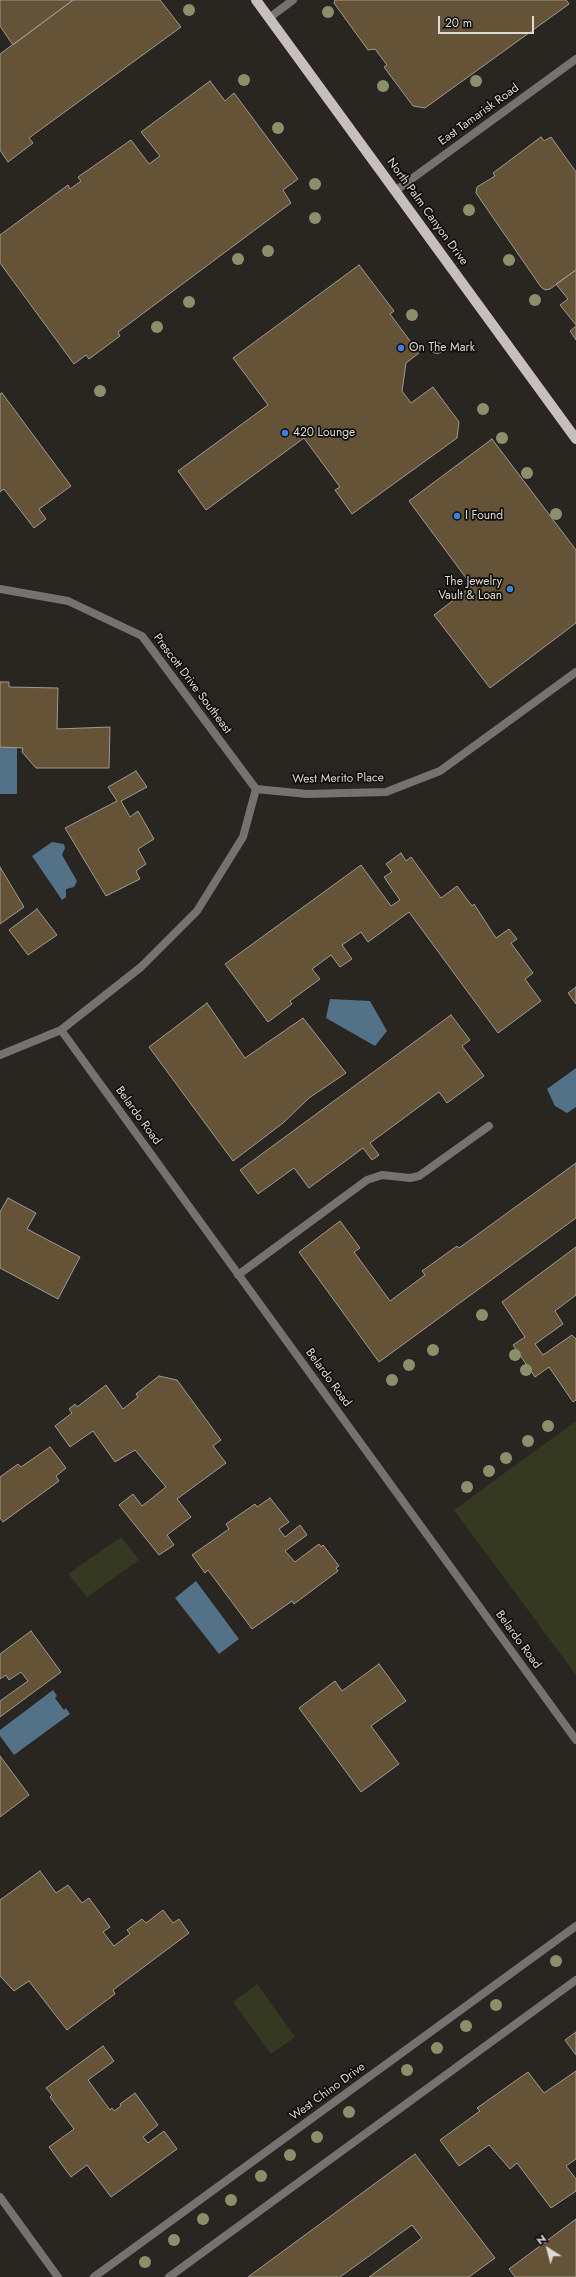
<!DOCTYPE html>
<style>
body{margin:0}
#map{position:relative;width:576px;height:2277px;overflow:hidden;background:#292520;font-family:Jost,sans-serif}
canvas{display:block}
.north{position:absolute;left:528px;top:2229px;width:40px;height:40px;-webkit-text-stroke:3px #100f0c;paint-order:stroke;rotate:324deg;font-size:11px;font-weight:700;line-height:16px;text-align:center;color:#dcd9d6}
.north::after{content:'';display:block;margin:auto;width:14px;height:18px;background:#dcd9d6;clip-path:polygon(50% 0,100% 100%,50% 72%,0 100%)}
.scale{position:absolute;left:438px;top:16px;width:96px;height:18px;box-sizing:border-box;border:2px solid #dcd9d6;border-top:0;padding-left:5px;font-size:12px;line-height:14px;white-space:nowrap;color:#dcd9d6;-webkit-text-stroke:3px #100f0c;paint-order:stroke}
</style>
<div id="map">
<canvas width="576" height="2277"></canvas>
<div class="north">N</div>
<div class="scale">20 m</div>
</div>
<script>
const ctx = document.querySelector('canvas').getContext('2d');
ctx.lineJoin = 'round';
function paint(path, color) { ctx.fillStyle = color; ctx.fill(path, 'evenodd'); }
const shape = rows => new Path2D(rows.map(r => 'M' + r).join(''));
function strokePath(path, color, width, dash) { ctx.strokeStyle = color; ctx.lineWidth = width; ctx.lineCap = dash ? 'butt' : 'round'; ctx.setLineDash(dash || []); ctx.stroke(path); }
function write(font, color, halo, rows, align = 'center') {
  ctx.font = font + ' Jost,sans-serif'; ctx.lineWidth = 3.5; ctx.setLineDash([]); ctx.textBaseline = 'middle'; ctx.strokeStyle = halo; ctx.fillStyle = color; for (const [text, x, y, turn = 0] of rows) {
    ctx.save(); ctx.translate(x, y); ctx.rotate((+turn || 0) * Math.PI / 180); ctx.textAlign = isNaN(turn) ? turn : align; if (halo) ctx.strokeText(text, 0, 0); ctx.fillText(text, 0, 0); ctx.restore();
  }
}
const green = shape([
 [576,1421,576,1675,454,1510],
 [121,1537,139,1560,87,1597,68,1574],
 [257,1984,295,2037,271,2054,233,2002]
]);
const water = shape([
 [0,747,17,747,17,794,0,794],
 [52,842,64,844,65,848,62,855,77,881,74,887,66,889,66,897,62,900,32,856],
 [330,999,370,1001,387,1031,375,1046,326,1018],
 [576,1068,576,1107,567,1113,555,1106,547,1089],
 [196,1581,239,1639,219,1654,175,1598],
 [53,1690,57,1696,55,1698,64,1710,66,1708,70,1714,14,1755,0,1736,0,1730]
]);
const building = shape([
 [0,0,73,0,13,45,0,26,0,0],
 [73,0,160,0,181,27,29,138,33,143,8,162,0,150,0,54,73,0],
 [335,0,566,0,569,4,425,108,413,106,384,67,387,65,375,49,368,50,334,3,335,0],
 [210,81,225,101,234,93,298,179,283,190,291,203,118,332,120,336,89,359,86,355,74,364,0,263,0,235,68,185,70,189,81,181,78,177,131,140,149,164,160,156,141,132,210,81],
 [541,137,544,141,551,137,576,172,576,270,550,289,545,290,541,287,476,193,477,187,495,176,493,173,541,137],
 [359,265,394,311,390,314,419,353,406,363,402,391,411,403,433,387,459,422,457,438,352,514,335,490,340,487,304,438,206,510,178,471,268,405,233,358,359,265],
 [576,270,576,325,560,305,568,299,556,284,576,270],
 [576,326,576,340,570,331,576,326],
 [2,393,71,486,39,509,46,519,34,528,4,489,0,492,0,394,2,393],
 [492,439,576,550,576,623,490,688,434,615,472,586,409,501,492,439],
 [0,682,9,682,9,687,58,688,57,729,110,727,109,768,36,768,22,752,23,748,0,747,0,682],
 [136,771,147,787,121,801,130,817,138,811,154,839,138,849,146,864,136,871,140,879,106,896,65,828,117,801,108,787,136,771],
 [401,853,406,861,411,857,441,898,457,886,472,906,474,904,496,938,509,929,517,939,511,943,533,973,525,979,541,1001,498,1033,409,912,368,942,361,932,342,945,352,959,340,967,331,955,312,969,320,979,290,1001,292,1004,268,1022,225,964,361,865,391,906,400,900,384,877,392,872,386,864,401,853],
 [0,867,24,907,0,924,0,867],
 [37,909,57,935,28,955,9,930,37,909],
 [576,987,576,1004,568,993,576,987],
 [207,1003,245,1058,303,1018,346,1073,309,1098,283,1123,233,1161,149,1047,207,1003],
 [451,1015,470,1040,462,1046,484,1076,447,1103,439,1092,370,1143,379,1155,372,1160,363,1148,309,1188,294,1168,258,1194,240,1170,451,1015],
 [576,1163,576,1218,379,1362,299,1252,340,1221,360,1248,354,1252,390,1301,425,1275,422,1271,457,1246,459,1248,576,1163],
 [8,1198,36,1213,27,1229,80,1257,58,1299,0,1268,0,1212,8,1198],
 [576,1247,576,1295,555,1311,563,1324,535,1344,543,1355,572,1335,576,1339,576,1400,573,1402,549,1367,535,1377,513,1345,525,1337,502,1302,576,1247],
 [159,1376,177,1380,221,1440,213,1446,226,1463,177,1499,191,1517,167,1535,174,1545,159,1555,119,1505,133,1494,142,1506,166,1487,135,1450,115,1462,93,1431,70,1447,55,1426,72,1413,69,1409,75,1404,77,1407,106,1385,123,1409,138,1397,136,1394,159,1376],
 [50,1447,66,1468,56,1476,59,1481,3,1522,0,1518,0,1477,18,1464,21,1467,50,1447],
 [270,1498,289,1522,279,1529,285,1537,300,1525,307,1535,285,1551,295,1562,319,1544,321,1547,323,1545,339,1566,336,1568,338,1571,294,1604,292,1601,252,1629,208,1570,205,1573,192,1555,229,1529,226,1524,255,1504,257,1507,270,1498],
 [31,1631,61,1672,0,1717,0,1701,28,1681,21,1672,9,1680,6,1675,0,1679,0,1654,31,1631],
 [379,1664,406,1701,371,1726,399,1764,361,1792,299,1708,335,1681,342,1691,379,1664],
 [0,1756,29,1795,0,1817,0,1756],
 [40,1871,56,1893,68,1885,82,1903,89,1898,110,1927,103,1932,114,1946,130,1934,127,1930,142,1919,146,1923,163,1910,173,1923,179,1919,189,1933,113,1990,115,1994,67,2030,29,1981,14,1991,0,1976,0,1900,40,1871],
 [576,2032,576,2055,565,2040,576,2032],
 [103,2046,114,2061,88,2080,110,2110,112,2108,114,2111,121,2106,120,2104,135,2093,158,2125,143,2137,148,2143,164,2131,177,2149,111,2197,87,2165,71,2177,49,2147,74,2129,50,2097,52,2095,46,2088,103,2046],
 [576,2071,576,2159,566,2166,576,2179,576,2191,551,2208,517,2163,510,2169,489,2145,459,2166,440,2140,480,2111,477,2108,528,2072,544,2093,576,2071],
 [415,2154,495,2258,469,2277,369,2277,422,2238,412,2225,340,2277,248,2277,415,2154],
 [576,2219,576,2277,515,2277,509,2269,576,2219]
]);
const service = shape([
 [269,18,293,0],
 [238,1275,367,1180,382,1175,410,1178,419,1176,489,1126]
]);
const minor = shape([
 [395,191,576,59],
 [0,589,68,601,142,636,256,789],
 [256,789,307,794,386,792,440,771,576,672],
 [61,1030,576,1740],
 [0,1055,61,1030,141,967,197,911,243,837,256,789],
 [0,2197,58,2277],
 [94,2277,576,1926],
 [169,2277,576,1980]
]);
const primary = shape([
 [256,0,576,439]
]);
const trees = [
 [189,10],
 [328,12],
 [244,80],
 [476,81],
 [383,86],
 [278,128],
 [315,184],
 [469,210],
 [315,218],
 [268,251],
 [238,259],
 [509,260],
 [535,300],
 [189,302],
 [412,315],
 [157,327],
 [437,348],
 [100,391],
 [483,409],
 [502,438],
 [527,473],
 [556,514],
 [482,1315],
 [433,1350],
 [515,1355],
 [409,1365],
 [526,1370],
 [392,1380],
 [548,1426],
 [528,1441],
 [506,1458],
 [489,1471],
 [467,1487],
 [556,1961],
 [496,2005],
 [466,2026],
 [437,2048],
 [407,2070],
 [349,2112],
 [317,2137],
 [290,2155],
 [261,2176],
 [231,2200],
 [203,2219],
 [174,2240],
 [145,2262]
];
const markers = [
 [401,348,4,"#3f7fe0"],
 [285,433,4,"#3f7fe0"],
 [457,516,4,"#3f7fe0"],
 [510,589,4,"#3f7fe0"]
];
const streetNames = [
 ["East Tamarisk Road",479,115,-36],
 ["North Palm Canyon Drive",427,212,54],
 ["Prescott Drive Southeast",192,684,53],
 ["West Merito Place",338,779,-1],
 ["Belardo Road",138,1116,54],
 ["Belardo Road",328,1378,54],
 ["Belardo Road",518,1640,54],
 ["West Chino Drive",328,2092,-36]
];
const poiNames = [
 ["On The Mark",409,348],
 ["420 Lounge",293,433],
 ["I Found",465,516],
 ["The Jewelry",502,582,"right"],
 ["Vault & Loan",502,596,"right"]
];
paint(green, '#363922');
paint(water, '#537187');
paint(building, '#655337');
strokePath(building, '#9e9a93', 1);
strokePath(service, '#767272', 8);
strokePath(minor, '#767272', 8);
strokePath(primary, '#c7bfbf', 10);
ctx.fillStyle = '#8c8f6b';
for (const [x, y] of trees) { ctx.beginPath(); ctx.arc(x, y, 6, 0, 2 * Math.PI); ctx.fill(); }
for (const [x, y, r, color] of markers) { const dot = new Path2D(); dot.arc(x, y, r, 0, 2 * Math.PI); ctx.fillStyle = color; ctx.fill(dot); strokePath(dot, '#100f0c', 1.5); }
write('12px', '#dcd9d6', '#100f0c', streetNames);
write('12px', '#dcd9d6', '#100f0c', poiNames, 'left');
</script>
